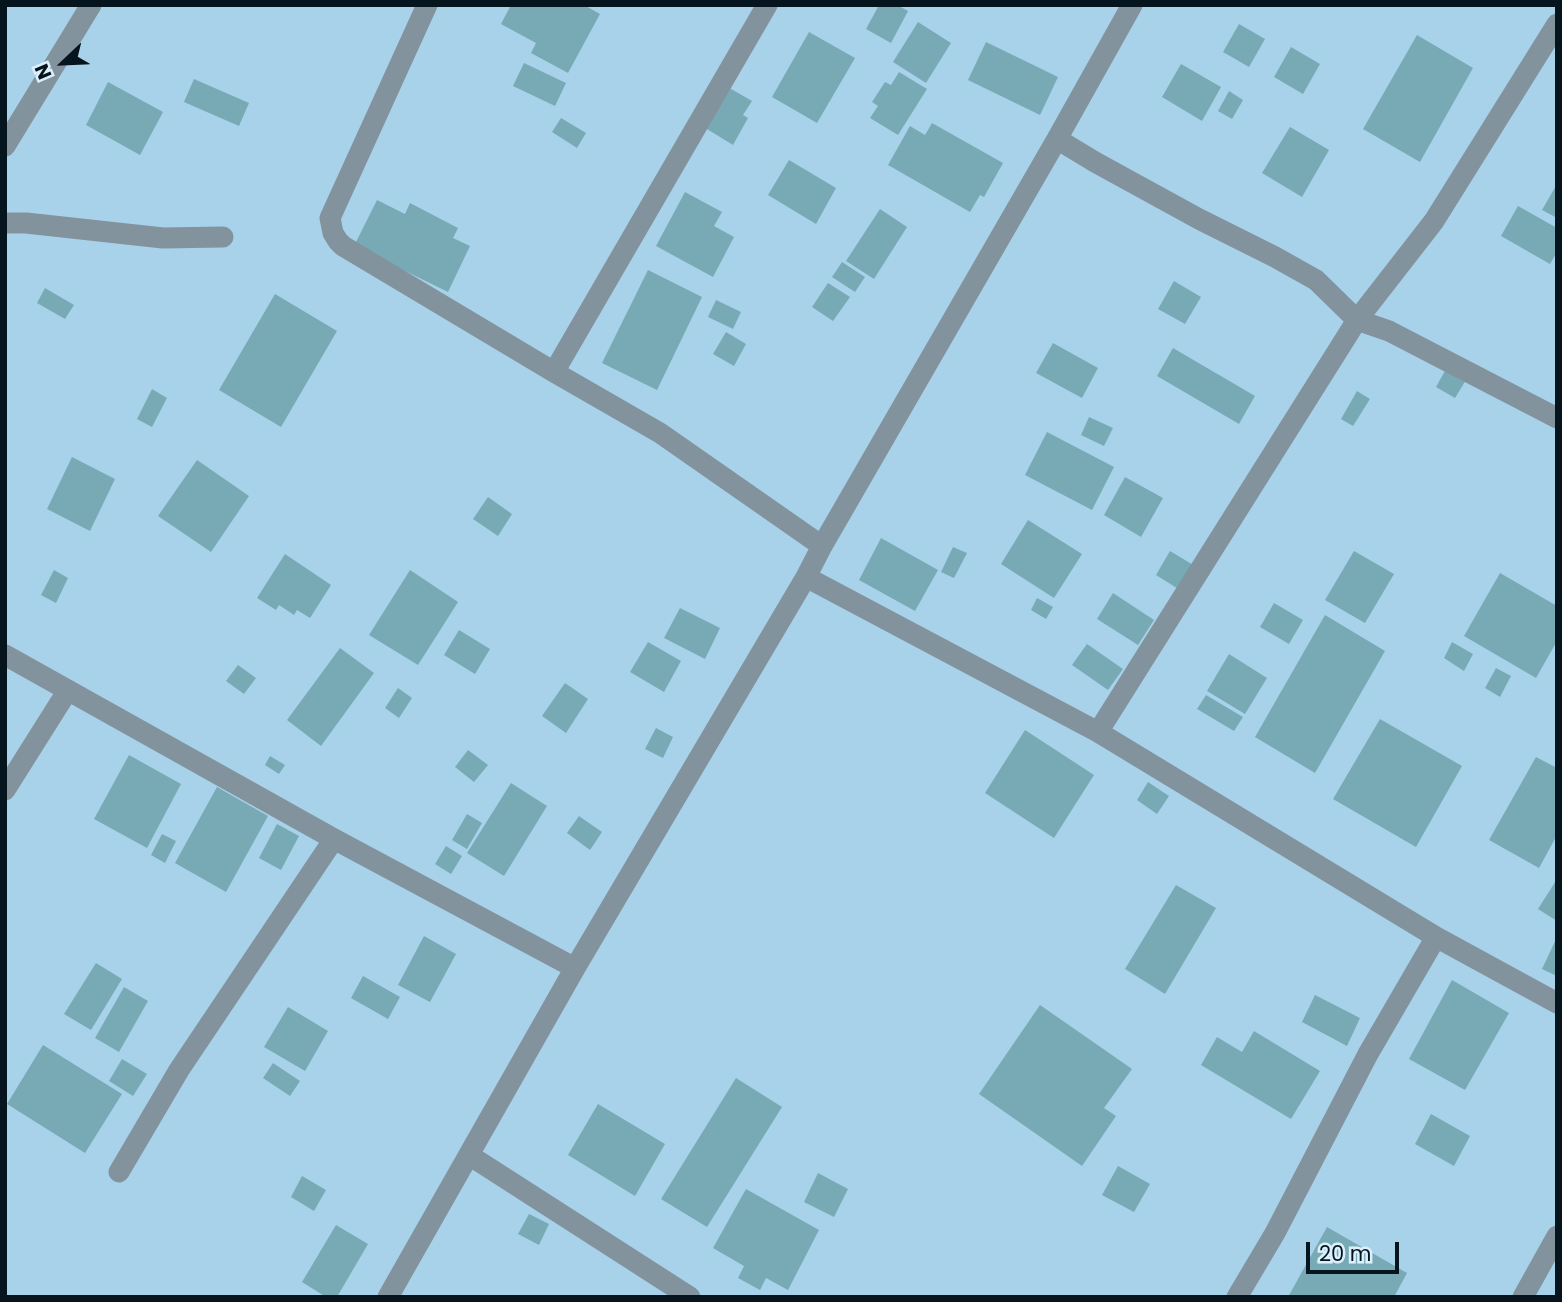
<!DOCTYPE html>
<style>
body{margin:0}
#map{position:relative;width:1562px;height:1302px;overflow:hidden;background:#a8d2ea;font-family:Poppins,sans-serif}
canvas{display:block}
.frame{position:absolute;inset:0;border:7px solid #06151d;pointer-events:none}
.north{position:absolute;left:28px;top:28px;width:70px;height:70px;-webkit-text-stroke:5px #dbf0fc;paint-order:stroke;rotate:247deg;font-size:19px;font-weight:700;line-height:28px;text-align:center;color:#06151d}
.north::after{content:'';display:block;margin:auto;width:24px;height:32px;background:#06151d;clip-path:polygon(50% 0,100% 100%,50% 72%,0 100%)}
.scale{position:absolute;left:1306px;top:1242px;width:93px;height:32px;box-sizing:border-box;border:4px solid #06151d;border-top:0;padding-left:9px;font-size:21px;line-height:24px;white-space:nowrap;color:#06151d;-webkit-text-stroke:5px #dbf0fc;paint-order:stroke}
</style>
<div id="map">
<canvas width="1562" height="1302"></canvas>
<div class="frame"></div>
<div class="north">N</div>
<div class="scale">20 m</div>
</div>
<script>
const ctx = document.querySelector('canvas').getContext('2d');
ctx.lineJoin = 'round';
function paint(path, color) { ctx.fillStyle = color; ctx.fill(path, 'evenodd'); }
const shape = rows => new Path2D(rows.map(r => 'M' + r).join(''));
function strokePath(path, color, width, dash) { ctx.strokeStyle = color; ctx.lineWidth = width; ctx.lineCap = dash ? 'butt' : 'round'; ctx.setLineDash(dash || []); ctx.stroke(path); }
const building = shape([
 [511,5,584,5,600,14,568,73,531,53,536,43,501,24],
 [879,5,897,5,908,11,891,43,866,29],
 [918,22,951,43,926,83,893,62],
 [1239,24,1265,39,1249,67,1223,52],
 [809,32,855,58,817,123,772,97],
 [1417,35,1473,68,1420,162,1363,129],
 [986,42,1058,77,1040,115,968,80],
 [1291,47,1320,64,1303,94,1274,77],
 [524,63,566,83,555,106,513,86],
 [1181,64,1221,87,1202,121,1162,97],
 [899,72,927,89,898,135,870,118,878,106,872,102,885,82,891,85],
 [194,79,249,103,239,126,184,102],
 [108,82,163,112,140,155,86,125],
 [726,86,752,101,743,115,748,118,733,145,702,126],
 [1229,91,1243,100,1232,119,1218,111],
 [561,118,586,133,577,148,552,132],
 [932,123,1003,163,984,197,980,195,970,212,888,165,910,126,925,135],
 [1290,127,1329,150,1302,197,1262,173],
 [789,160,836,188,816,224,768,195],
 [1557,184,1557,218,1542,210],
 [685,192,722,212,714,226,734,237,713,277,656,246],
 [377,200,405,214,410,203,458,228,453,238,470,246,448,292,354,246],
 [1518,206,1557,228,1557,252,1550,264,1501,236],
 [880,209,907,227,874,279,846,261],
 [842,262,865,277,855,292,832,277],
 [648,270,702,297,657,390,602,363],
 [1174,281,1201,297,1185,324,1158,309],
 [828,283,850,297,833,321,812,307],
 [45,288,74,305,65,319,37,303],
 [275,294,337,331,281,427,219,390],
 [716,300,741,312,733,329,708,317],
 [726,332,746,344,734,366,713,354],
 [1053,343,1098,368,1082,398,1036,373],
 [1173,348,1255,396,1239,424,1157,376],
 [1446,369,1466,380,1455,398,1436,387],
 [152,389,167,398,152,427,137,419],
 [1357,391,1370,399,1353,426,1341,419],
 [1089,417,1113,428,1104,446,1081,435],
 [1047,432,1114,467,1092,510,1025,475],
 [72,457,115,479,90,531,47,509],
 [197,460,249,496,211,552,158,516],
 [1125,477,1163,498,1141,537,1104,515],
 [488,497,512,514,498,536,473,519],
 [1028,520,1082,554,1054,598,1001,564],
 [881,538,938,570,915,611,859,580],
 [953,547,967,553,954,578,941,572],
 [1170,551,1195,566,1180,590,1156,575],
 [1354,551,1394,574,1365,623,1325,600],
 [285,554,331,585,310,618,297,610,294,615,279,605,276,610,257,598],
 [54,570,68,578,56,603,41,595],
 [410,570,458,602,418,665,369,635],
 [1500,573,1557,606,1557,641,1536,678,1464,636],
 [1113,593,1154,620,1138,645,1097,619],
 [1037,598,1053,607,1046,619,1031,610],
 [1274,603,1303,620,1289,644,1260,627],
 [680,608,720,628,705,659,664,638],
 [1325,615,1385,651,1315,773,1255,737],
 [459,630,490,649,475,674,444,655],
 [648,642,681,661,664,692,630,672],
 [1452,642,1473,654,1464,671,1444,658],
 [1087,644,1123,669,1108,690,1072,665],
 [340,648,374,673,321,746,287,720],
 [1229,654,1267,678,1245,714,1207,691],
 [238,665,256,678,244,694,226,681],
 [1496,668,1511,676,1500,697,1485,688],
 [565,683,588,699,566,733,542,716],
 [398,688,412,698,399,718,385,708],
 [1206,695,1243,717,1234,731,1197,709],
 [1380,719,1462,766,1416,847,1333,799],
 [656,728,673,737,663,758,645,749],
 [1025,730,1094,775,1054,838,985,793],
 [468,750,488,765,474,782,455,767],
 [129,755,181,784,147,848,94,819],
 [270,756,285,765,279,774,265,765],
 [1536,757,1557,768,1557,835,1539,868,1489,840],
 [1148,782,1169,796,1157,814,1137,800],
 [511,783,547,806,504,876,467,853],
 [217,787,268,816,226,892,175,863],
 [467,814,482,823,467,849,452,840],
 [579,816,602,832,590,850,567,833],
 [277,824,299,836,281,870,259,858],
 [162,834,176,841,165,863,151,855],
 [446,846,462,856,451,874,435,864],
 [1557,879,1557,921,1538,909],
 [1176,885,1216,908,1165,994,1125,969],
 [424,936,456,954,430,1002,398,985],
 [1557,937,1557,976,1542,969],
 [96,963,122,979,91,1030,64,1014],
 [363,976,400,997,388,1019,351,998],
 [1452,980,1509,1013,1465,1090,1409,1059],
 [124,987,148,1001,119,1052,95,1038],
 [1315,995,1360,1018,1347,1046,1302,1022],
 [1040,1005,1132,1069,1104,1108,1116,1116,1082,1166,979,1094],
 [288,1007,328,1031,305,1071,264,1047],
 [1254,1031,1320,1071,1291,1119,1201,1065,1217,1037,1242,1052],
 [43,1045,122,1094,85,1153,7,1104],
 [122,1059,147,1074,133,1096,109,1081],
 [273,1063,300,1081,290,1096,263,1078],
 [736,1078,782,1107,707,1227,661,1199],
 [598,1104,665,1144,635,1196,568,1155],
 [1431,1114,1470,1136,1454,1166,1415,1144],
 [1118,1166,1150,1184,1134,1212,1102,1195],
 [818,1173,848,1189,834,1217,804,1202],
 [302,1176,326,1190,314,1211,291,1197],
 [746,1189,819,1230,788,1290,766,1278,760,1290,738,1278,744,1266,713,1248],
 [529,1214,549,1224,539,1245,518,1234],
 [336,1225,368,1244,337,1297,326,1297,302,1282],
 [1327,1227,1407,1273,1394,1297,1288,1297]
]);
const minor = shape([
 [427,5,330,218,333,233,338,241,343,246,554,372,660,433,822,546],
 [1057,139,1095,162,1199,219,1275,257,1316,280,1357,320,1389,331,1557,418],
 [5,146,91,5],
 [5,223,26,223,163,238,223,237],
 [554,372,767,5],
 [806,577,1098,732,1436,937,1557,1003],
 [5,655,334,839,575,968],
 [1098,732,1357,320,1434,221,1557,24],
 [5,790,68,690],
 [469,1155,690,1297],
 [119,1172,179,1070,334,839],
 [388,1297,575,968,806,577,822,546,1057,139,1132,5],
 [1237,1297,1275,1233,1368,1054,1436,937],
 [1523,1297,1557,1236]
]);
paint(building, '#78aab5');
strokePath(minor, '#82939d', 21);
</script>
